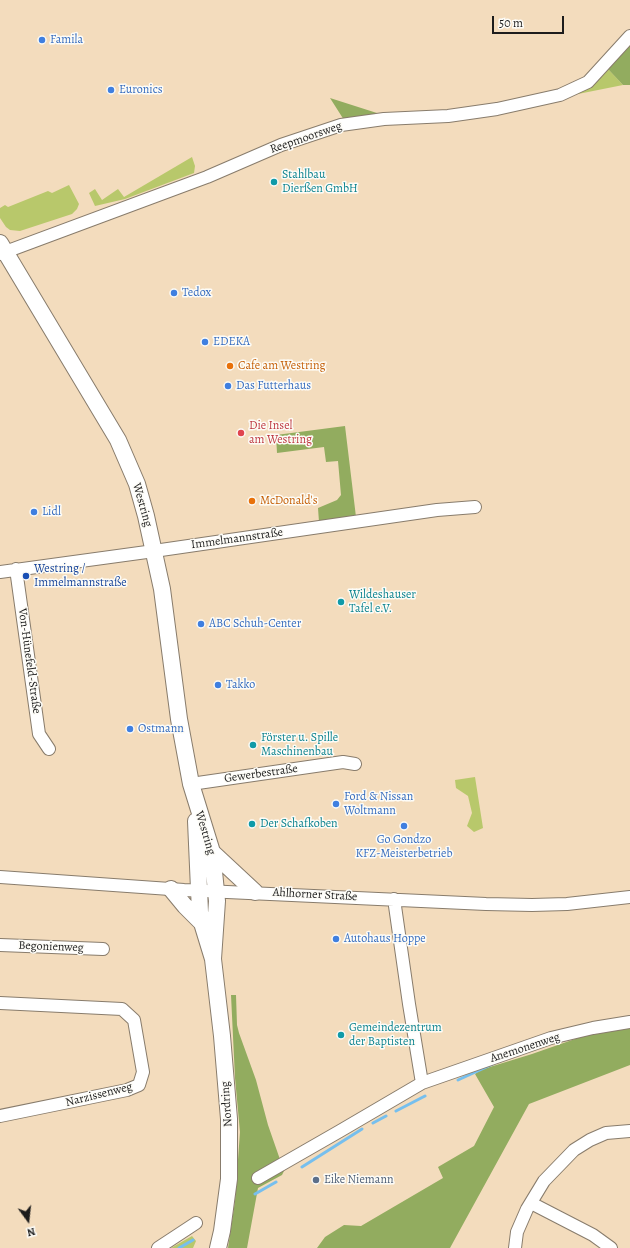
<!DOCTYPE html>
<meta charset="utf-8">
<style>
body{margin:0}
#map{position:relative;width:630px;height:1248px;overflow:hidden;background:#f3dcbd;font-family:Alegreya,serif}
canvas{display:block}
.north{position:absolute;left:8px;top:1200px;width:40px;height:40px;-webkit-text-stroke:3px #fdfcf7;paint-order:stroke;rotate:165deg;font-size:11px;font-weight:700;line-height:16px;text-align:center;color:#1c1c1c}
.north::after{content:'';display:block;margin:auto;width:14px;height:18px;background:#1c1c1c;clip-path:polygon(50% 0,100% 100%,50% 72%,0 100%)}
.scale{position:absolute;left:492px;top:16px;width:72px;height:18px;box-sizing:border-box;border:2px solid #1c1c1c;border-top:0;padding-left:5px;font-size:12px;line-height:14px;white-space:nowrap;color:#1c1c1c;-webkit-text-stroke:3px #fdfcf7;paint-order:stroke}
</style>
<div id="map">
<canvas width="630" height="1248"></canvas>
<div class="north">N</div>
<div class="scale">50 m</div>
</div>
<script>
const ctx = document.querySelector('canvas').getContext('2d');
ctx.lineJoin = 'round';
function paint(path, color) { ctx.fillStyle = color; ctx.fill(path, 'evenodd'); }
const shape = rows => new Path2D(rows.map(r => 'M' + r).join(''));
function strokePath(path, color, width, dash) { ctx.strokeStyle = color; ctx.lineWidth = width; ctx.lineCap = dash ? 'butt' : 'round'; ctx.setLineDash(dash || []); ctx.stroke(path); }
function write(font, color, halo, rows, align = 'center') {
  ctx.font = font + ' Alegreya,serif'; ctx.lineWidth = 3; ctx.setLineDash([]); ctx.textBaseline = 'middle'; ctx.strokeStyle = halo; ctx.fillStyle = color; for (const [text, x, y, turn = 0] of rows) {
    ctx.save(); ctx.translate(x, y); ctx.rotate((+turn || 0) * Math.PI / 180); ctx.textAlign = isNaN(turn) ? turn : align; if (halo) ctx.strokeText(text, 0, 0); ctx.fillText(text, 0, 0); ctx.restore();
  }
}
const green = shape([
 [607,68,623,85,563,97],
 [192,157,195,166,194,173,125,199,95,206,89,193,95,189,102,200,118,189,124,197],
 [69,185,79,204,77,209,72,214,20,231,10,230,6,227,0,218,0,208,5,205,8,207,48,191,52,193],
 [475,777,483,828,474,832,467,826,472,813,468,796,456,788,455,780],
 [192,1236,196,1241,193,1248,171,1248]
]);
const forest = shape([
 [630,43,630,85,623,85,607,68],
 [330,98,380,114,344,120],
 [345,426,356,517,319,522,318,508,337,500,341,495,338,461,326,462,324,447,277,453,276,435],
 [231,995,236,995,237,1025,239,1033,256,1080,268,1125,284,1171,282,1175,258,1188,247,1248,228,1248,235,1201,240,1132,235,1078],
 [630,1028,630,1065,529,1104,450,1248,317,1248,325,1237,344,1225,361,1226,443,1178,438,1167,474,1146,494,1107,475,1074,480,1070,532,1054,595,1032]
]);
const stream = shape([
 [458,1080,493,1064],
 [396,1111,425,1096],
 [373,1123,386,1116],
 [302,1167,362,1129],
 [255,1194,276,1182],
 [179,1248,193,1240]
]);
const minor = shape([
 [0,254,207,177,281,145,341,125,384,119,448,116,497,109,560,95,588,82,630,36],
 [16,569,39,734,49,749],
 [0,572,154,551,437,510,475,507],
 [191,784,343,762,355,764],
 [0,877,184,890,486,904,532,905,567,904,630,897],
 [394,899,409,1004,422,1083],
 [0,945,103,949],
 [0,1003,122,1009,134,1020,143,1072,139,1085,127,1090,0,1116],
 [258,1178,340,1131,422,1083,551,1038,593,1028,630,1022],
 [531,1203,593,1235,611,1248],
 [158,1248,196,1223],
 [515,1248,517,1232,527,1209,544,1181,574,1150,590,1140,606,1133,630,1131]
]);
const major = shape([
 [0,243,118,440,137,484,146,516,162,589,179,719,191,784,212,852,217,901,213,959],
 [196,821,200,912,202,923,213,959,222,1036,229,1119,229,1179,222,1231,218,1248],
 [212,852,255,892],
 [171,889,185,906,202,923]
]);
const markers = [
 [42,40,4,"#3f7fe0"],
 [111,90,4,"#3f7fe0"],
 [274,182,4,"#0f9aa8"],
 [174,293,4,"#3f7fe0"],
 [205,342,4,"#3f7fe0"],
 [230,366,4,"#e8710a"],
 [228,386,4,"#3f7fe0"],
 [241,433,4,"#e0444e"],
 [252,501,4,"#e8710a"],
 [34,512,4,"#3f7fe0"],
 [26,576,4,"#1a4fb4"],
 [341,602,4,"#0f9aa8"],
 [201,624,4,"#3f7fe0"],
 [218,685,4,"#3f7fe0"],
 [130,729,4,"#3f7fe0"],
 [253,745,4,"#0f9aa8"],
 [336,804,4,"#3f7fe0"],
 [252,824,4,"#0f9aa8"],
 [404,826,4,"#3f7fe0"],
 [336,939,4,"#3f7fe0"],
 [341,1035,4,"#0f9aa8"],
 [316,1180,4,"#5c6f8a"]
];
const shopNames = [
 ["Famila",50,40],
 ["Euronics",119,90],
 ["Tedox",182,293],
 ["EDEKA",213,342],
 ["Das Futterhaus",236,386],
 ["Lidl",42,512],
 ["ABC Schuh-Center",209,624],
 ["Takko",226,685],
 ["Ostmann",138,729],
 ["Ford & Nissan",344,797],
 ["Woltmann",344,811],
 ["Go Gondzo",404,840,"center"],
 ["KFZ-Meisterbetrieb",404,854,"center"],
 ["Autohaus Hoppe",344,939]
];
const streetNames = [
 ["Reepmoorsweg",306,138,-19],
 ["Westring",142,505,74],
 ["Immelmannstraße",237,539,-8],
 ["Von-Hünefeld-Straße",29,661,82],
 ["Gewerbestraße",261,774,-8],
 ["Westring",205,833,73],
 ["Ahlhorner Straße",315,895,3],
 ["Begonienweg",51,947,2],
 ["Anemonenweg",525,1048,-18],
 ["Narzissenweg",99,1095,-14],
 ["Nordring",227,1104,-94]
];
const cultureNames = [
 ["Stahlbau",282,175],
 ["Dierßen GmbH",282,189],
 ["Wildeshauser",349,595],
 ["Tafel e.V.",349,609],
 ["Förster u. Spille",261,738],
 ["Maschinenbau",261,752],
 ["Der Schafkoben",260,824],
 ["Gemeindezentrum",349,1028],
 ["der Baptisten",349,1042]
];
const foodNames = [
 ["Cafe am Westring",238,366],
 ["McDonald's",260,501]
];
const healthNames = [
 ["Die Insel",249,426],
 ["am Westring",249,440]
];
const transitNames = [
 ["Westring /",34,569],
 ["Immelmannstraße",34,583]
];
const serviceNames = [
 ["Eike Niemann",324,1180]
];
paint(green, '#b8c86b');
paint(forest, '#92ac5f');
strokePath(stream, '#76bfee', 3);
strokePath(minor, '#887c6c', 14);
strokePath(major, '#887c6c', 18);
strokePath(minor, '#fff', 12);
strokePath(major, '#fff', 16);
for (const [x, y, r, color] of markers) { const dot = new Path2D(); dot.arc(x, y, r, 0, 2 * Math.PI); ctx.fillStyle = color; ctx.fill(dot); strokePath(dot, '#fdfcf7', 1.5); }
write('12px', '#366cbe', '#fdfcf7', shopNames, 'left');
write('12px', '#1c1c1c', '#fdfcf7', streetNames);
write('12px', '#0d838f', '#fdfcf7', cultureNames, 'left');
write('12px', '#c56008', '#fdfcf7', foodNames, 'left');
write('12px', '#be3a42', '#fdfcf7', healthNames, 'left');
write('12px', '#164399', '#fdfcf7', transitNames, 'left');
write('12px', '#4e5e75', '#fdfcf7', serviceNames, 'left');
</script>
